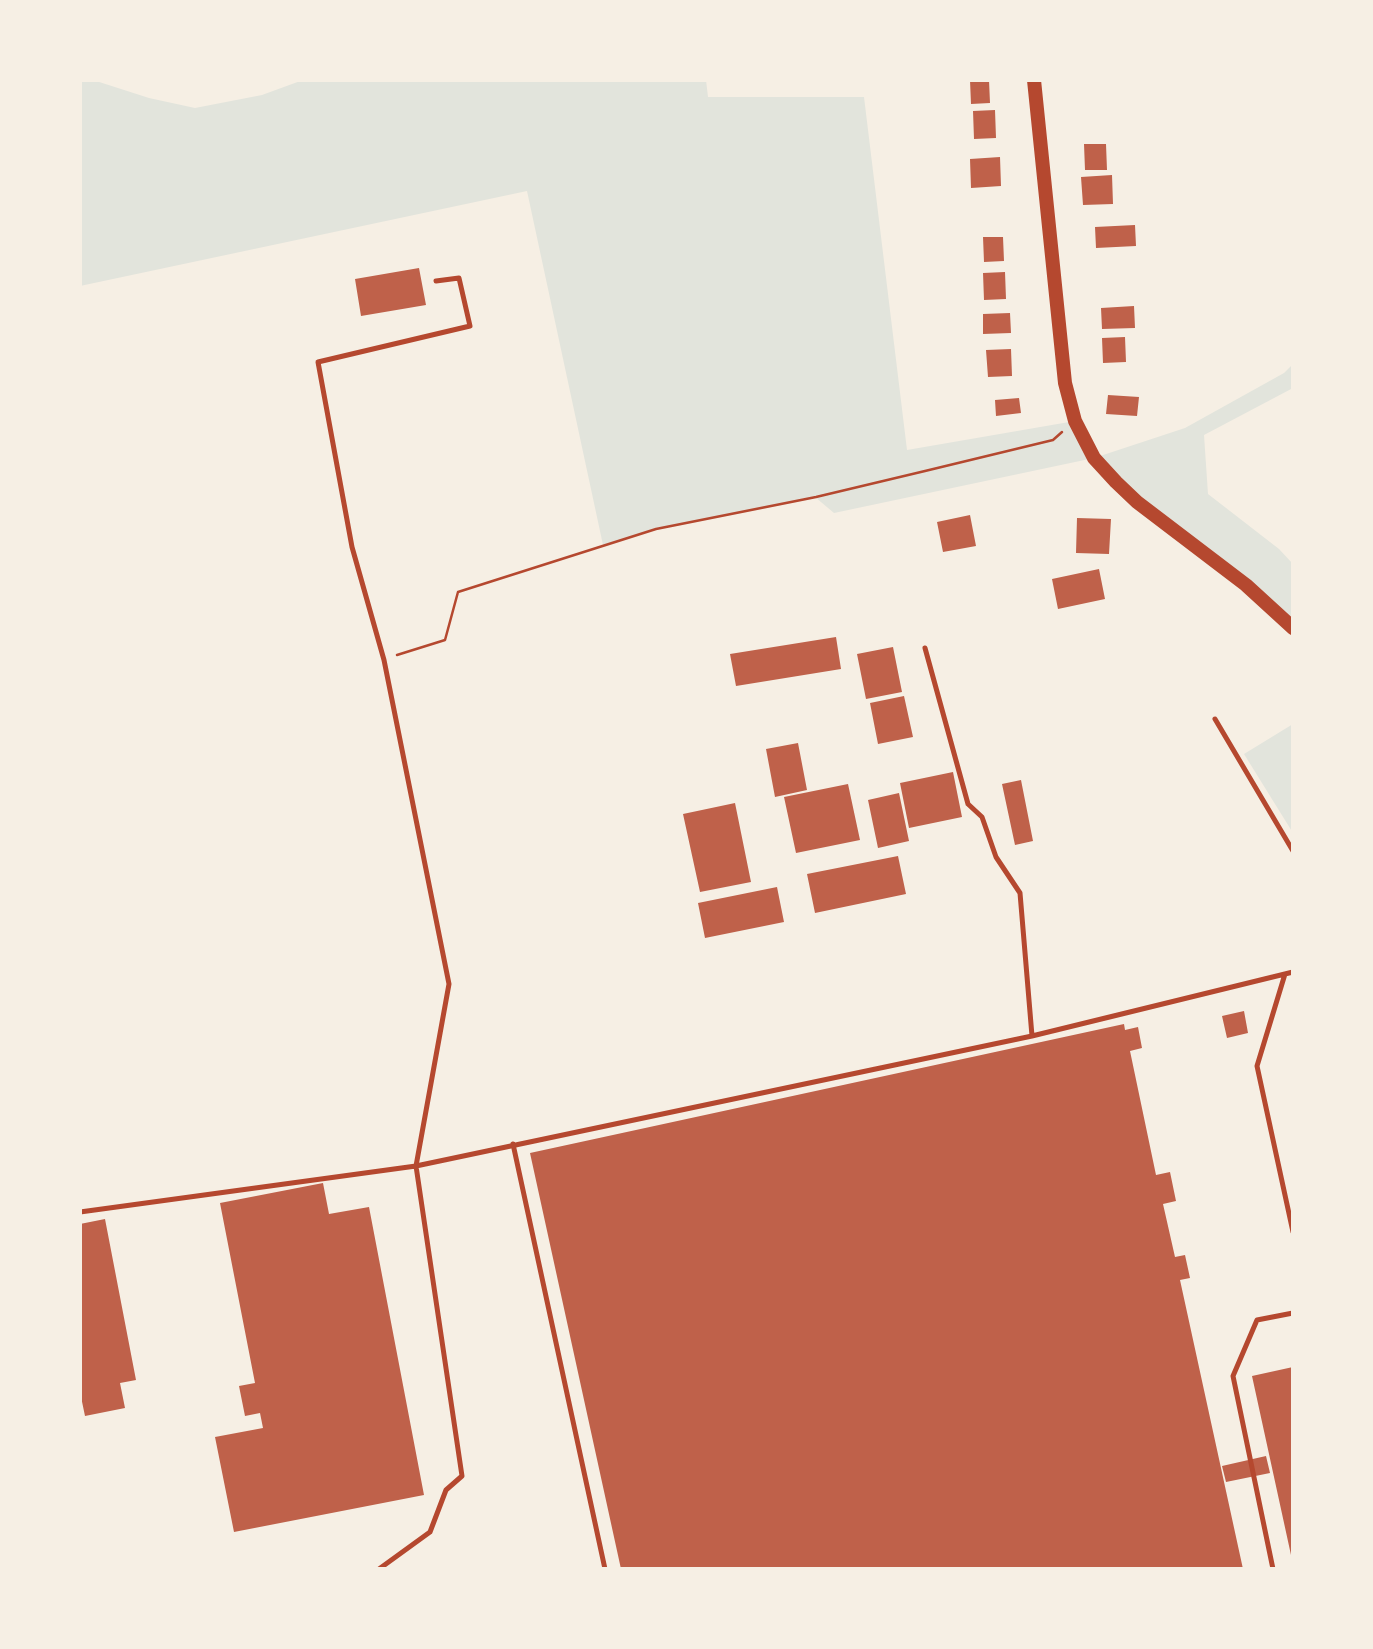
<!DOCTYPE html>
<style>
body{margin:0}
#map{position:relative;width:1373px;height:1649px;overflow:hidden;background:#f6efe4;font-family:Overpass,sans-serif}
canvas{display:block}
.frame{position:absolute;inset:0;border:82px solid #f6efe4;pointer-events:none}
</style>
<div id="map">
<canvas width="1373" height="1649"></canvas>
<div class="frame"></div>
</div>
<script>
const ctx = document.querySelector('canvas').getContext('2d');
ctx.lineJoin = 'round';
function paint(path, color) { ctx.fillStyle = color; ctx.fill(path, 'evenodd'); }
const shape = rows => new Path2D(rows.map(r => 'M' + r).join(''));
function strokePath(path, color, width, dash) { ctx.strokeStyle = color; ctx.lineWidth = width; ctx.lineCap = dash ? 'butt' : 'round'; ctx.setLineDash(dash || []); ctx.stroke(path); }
const green = shape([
 [80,80,93,80,149,98,195,108,262,95,303,80,706,80,708,97,864,97,907,450,1075,421,1094,458,1185,428,1284,373,1293,364,1293,388,1204,435,1208,494,1279,549,1293,564,1293,628,1094,458,834,513,815,497,656,529,603,545,527,191,80,286],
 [1293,724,1293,833,1244,754]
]);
const building = shape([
 [970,80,989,80,990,103,971,104],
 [995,110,996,138,974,139,973,111],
 [1084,144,1106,144,1107,170,1085,170],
 [1000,157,1001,186,971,188,970,159],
 [1112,175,1113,204,1083,205,1081,177],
 [1135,225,1136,246,1096,248,1095,227],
 [983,237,1003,237,1004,261,984,262],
 [419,268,426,305,361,316,355,279],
 [1005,272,1006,299,984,300,983,273],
 [1134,306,1135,328,1102,329,1101,308],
 [1010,313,1011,333,983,334,983,314],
 [1125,337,1126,362,1103,363,1102,338],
 [1011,349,1012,376,988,377,986,350],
 [1108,395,1139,397,1137,416,1106,414],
 [1019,398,1021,413,996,416,995,400],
 [970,515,976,546,943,552,937,522],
 [1077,518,1111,519,1109,554,1076,553],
 [1099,569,1105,599,1058,609,1052,579],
 [836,637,841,669,736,686,730,654],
 [893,647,902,692,866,699,857,654],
 [904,696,913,737,878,744,870,703],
 [798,743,807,790,775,797,766,749],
 [953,772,962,817,909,828,900,783],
 [1021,780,1033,841,1015,845,1002,784],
 [848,784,860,840,796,853,784,797],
 [899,793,909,841,878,848,868,800],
 [735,803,751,882,700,892,683,814],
 [898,856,906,894,815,913,807,874],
 [777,887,784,922,705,938,698,903],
 [1244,1011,1248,1033,1227,1038,1222,1016],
 [1124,1024,1125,1030,1138,1027,1142,1048,1130,1051,1156,1175,1170,1172,1176,1201,1163,1204,1175,1257,1185,1255,1190,1278,1180,1280,1243,1569,621,1569,530,1153],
 [323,1183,329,1214,369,1207,424,1495,234,1532,215,1437,263,1428,260,1413,245,1416,239,1386,255,1383,220,1203],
 [105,1219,136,1380,120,1383,125,1408,85,1416,80,1392,80,1224],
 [1293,1367,1293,1555,1291,1555,1252,1376],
 [1266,1456,1270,1473,1226,1482,1222,1466]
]);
const path = shape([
 [397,655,445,640,458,592,656,529,816,497,925,471,1053,440,1062,432]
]);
const service = shape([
 [925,648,968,804,982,817,996,857,1020,893,1032,1036],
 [1215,719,1293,851],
 [1285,974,1257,1066,1293,1232],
 [513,1144,605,1569],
 [80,1212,416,1166,1032,1036,1293,972],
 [379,1569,430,1532,446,1490,462,1476,416,1166,449,984,384,660,352,547,318,362,470,326,459,278,436,281],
 [1273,1569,1233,1376,1257,1320,1293,1313]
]);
const secondary = shape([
 [1034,80,1065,383,1075,421,1094,458,1116,482,1137,502,1246,585,1293,628]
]);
paint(green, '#e2e4dc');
paint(building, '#bf614a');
strokePath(path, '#b5482f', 2.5);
strokePath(service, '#b5482f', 5);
strokePath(secondary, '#b5482f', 14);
</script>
